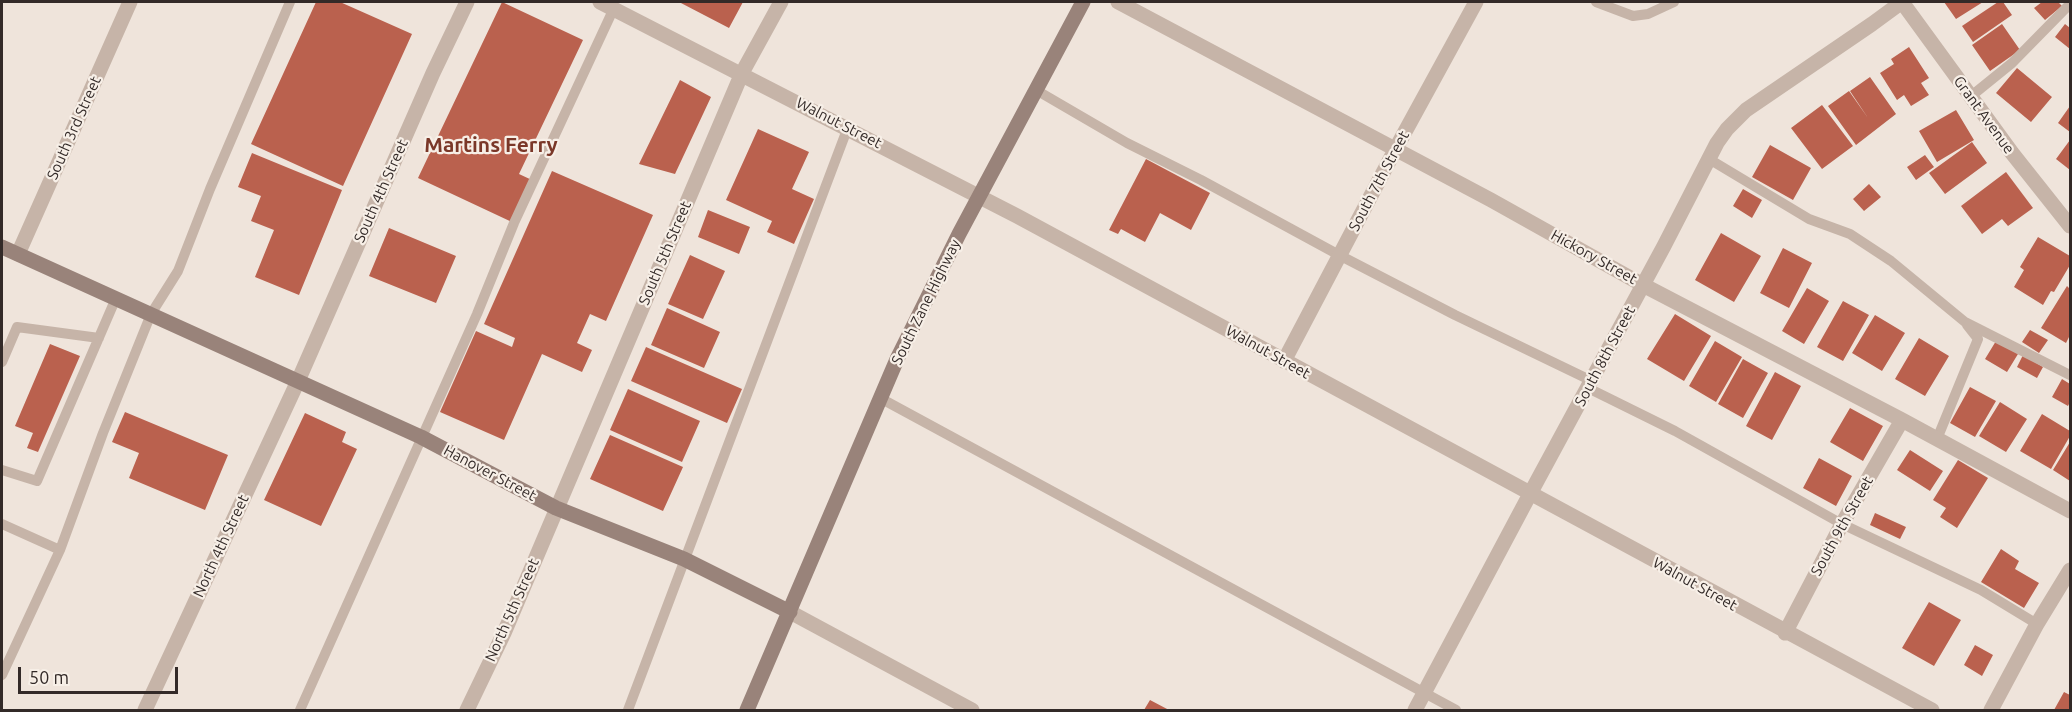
<!DOCTYPE html>
<style>
body{margin:0}
#map{position:relative;width:2072px;height:712px;overflow:hidden;background:#efe4db;font-family:Ubuntu,sans-serif}
canvas{display:block}
.frame{position:absolute;inset:0;border:3px solid #332a28;pointer-events:none}
.scale{position:absolute;left:18px;top:667px;width:160px;height:27px;box-sizing:border-box;border:3px solid #332a28;border-top:0;padding-left:8px;font-size:18px;line-height:21px;white-space:nowrap;color:#332a28;-webkit-text-stroke:4px #f7efe7;paint-order:stroke}
</style>
<div id="map">
<canvas width="2072" height="712"></canvas>
<div class="frame"></div>
<div class="scale">50 m</div>
</div>
<script>
const ctx = document.querySelector('canvas').getContext('2d');
ctx.lineJoin = 'round';
function paint(path, color) { ctx.fillStyle = color; ctx.fill(path, 'evenodd'); }
const shape = rows => new Path2D(rows.map(r => 'M' + r).join(''));
function strokePath(path, color, width, dash) { ctx.strokeStyle = color; ctx.lineWidth = width; ctx.lineCap = dash ? 'butt' : 'round'; ctx.setLineDash(dash || []); ctx.stroke(path); }
function write(font, color, halo, rows, align = 'center') {
  ctx.font = font + ' Ubuntu,sans-serif'; ctx.lineWidth = 4.5; ctx.setLineDash([]); ctx.textBaseline = 'middle'; ctx.strokeStyle = halo; ctx.fillStyle = color; for (const [text, x, y, turn = 0] of rows) {
    ctx.save(); ctx.translate(x, y); ctx.rotate((+turn || 0) * Math.PI / 180); ctx.textAlign = isNaN(turn) ? turn : align; if (halo) ctx.strokeText(text, 0, 0); ctx.fillText(text, 0, 0); ctx.restore();
  }
}
const building = shape([
 [316,2,340,2,412,34,343,186,251,144],
 [502,2,583,40,519,174,534,181,514,223,418,178],
 [679,2,743,2,729,28],
 [1944,2,1983,2,1956,19],
 [1998,2,2003,2,2012,15,1973,42,1962,26],
 [2042,2,2058,2,2062,6,2045,20,2034,8],
 [2002,24,2020,50,1990,71,1972,45],
 [2065,24,2070,28,2070,49,2055,37],
 [1909,47,1929,78,1921,83,1929,95,1911,106,1904,95,1897,100,1880,73,1894,64,1891,59],
 [2017,68,2052,97,2031,122,1996,93],
 [1870,77,1896,114,1856,145,1828,106,1849,91,1868,118,1850,91],
 [680,80,711,97,675,174,639,164],
 [1822,105,1853,146,1822,169,1791,128],
 [2070,106,2070,132,2058,123],
 [1956,110,1974,140,1937,162,1919,131],
 [758,129,809,152,792,189,814,199,794,244,767,232,772,221,726,200],
 [2070,140,2070,170,2056,159],
 [1972,142,1987,163,1945,194,1929,173],
 [1770,145,1811,168,1793,200,1752,177],
 [252,153,342,190,299,295,255,277,274,230,251,221,261,196,238,187],
 [1925,155,1934,167,1916,180,1907,167],
 [1146,159,1210,193,1191,230,1160,213,1145,242,1121,229,1118,234,1109,230],
 [552,171,653,215,606,321,590,314,577,343,592,350,582,372,542,354,504,440,440,412,476,331,512,347,515,338,484,324],
 [2006,172,2033,208,2008,226,2002,219,1982,234,1961,206],
 [1869,184,1881,197,1864,211,1853,199],
 [1743,189,1762,200,1752,218,1733,206],
 [708,210,750,227,739,254,698,237],
 [389,228,456,256,436,303,369,276],
 [1721,233,1761,256,1734,302,1695,280],
 [2038,237,2070,256,2070,265,2054,292,2051,291,2043,305,2014,287,2024,270,2020,267],
 [1783,248,1812,263,1789,308,1760,293],
 [690,255,725,271,703,319,668,304],
 [2067,286,2070,289,2070,335,2066,343,2041,328],
 [1807,288,1829,301,1804,344,1782,331],
 [1843,301,1869,315,1843,361,1817,347],
 [667,308,720,332,704,368,651,345],
 [1675,314,1711,336,1684,381,1647,359],
 [1875,315,1905,333,1882,371,1852,353],
 [2030,330,2048,340,2039,353,2022,342],
 [1919,338,1949,356,1925,396,1895,379],
 [1715,341,1742,357,1716,402,1689,386],
 [1996,341,2018,354,2007,372,1985,359],
 [50,344,80,356,38,452,27,448,33,433,15,426],
 [646,347,742,389,727,423,631,381],
 [2023,355,2043,367,2037,378,2017,367],
 [1743,359,1768,373,1743,418,1718,404],
 [1775,372,1801,386,1772,440,1746,426],
 [2062,379,2070,384,2070,402,2068,406,2052,397],
 [1970,387,1996,401,1975,437,1950,423],
 [628,389,700,421,682,462,610,430],
 [2000,402,2027,419,2006,452,1979,436],
 [1850,408,1883,426,1863,461,1830,442],
 [125,412,228,455,205,510,129,478,139,453,112,442],
 [305,413,346,432,342,442,357,449,321,526,264,500],
 [2042,414,2070,431,2070,436,2051,469,2020,451],
 [610,435,683,467,663,511,590,479],
 [2070,442,2070,481,2053,470],
 [1910,450,1943,471,1930,491,1897,470],
 [1819,458,1852,476,1836,506,1803,488],
 [1958,460,1988,478,1957,528,1940,517,1946,508,1933,500],
 [1875,513,1906,527,1900,539,1870,525],
 [2001,549,2019,561,2015,569,2039,583,2024,608,1981,582],
 [1929,602,1961,620,1934,666,1902,648],
 [1975,645,1993,655,1982,676,1964,665],
 [2064,692,2070,695,2070,710,2054,710],
 [1150,700,1169,710,1144,710]
]);
const lane = shape([
 [1596,2,1633,16,1648,14,1674,2],
 [1036,90,1127,143,1201,180,1339,255,1455,315,1592,381],
 [1970,97,2012,63,2070,4],
 [1709,159,1809,219,1850,234,1891,261,1965,322,2070,375],
 [2,362,17,327,99,338],
 [1588,388,1675,431,1842,524,1981,590,2037,624],
 [880,398,1456,710],
 [1937,439,1978,339,1967,325],
 [2,470,37,481,116,298],
 [2,524,60,550],
 [2,675,60,550,103,433,151,314,178,271,210,189,290,2],
 [300,710,477,314,514,223,614,8],
 [628,710,848,127]
]);
const street = shape([
 [600,2,1017,216,1932,710],
 [1118,2,1491,200,1643,285,1902,420,2070,511],
 [1902,2,2012,153,2070,226],
 [18,254,130,2],
 [1284,361,1395,150,1476,2],
 [790,612,972,710],
 [1785,633,1842,524,1902,420],
 [145,710,298,381,433,73,467,2],
 [467,710,504,633,742,73,781,2],
 [1415,710,1530,494,1664,246,1717,143,1727,129,1746,110,1872,24,1902,2],
 [1991,710,2037,624,2070,570]
]);
const secondary = shape([
 [2,247,421,437,556,508,684,559,790,612],
 [747,710,898,357,959,234,1083,2]
]);
const streetNames = [
 ["Grant Avenue",1984,115,54],
 ["Walnut Street",839,123,27],
 ["South 3rd Street",74,128,-66],
 ["South 7th Street",1379,181,-62],
 ["South 4th Street",381,191,-66],
 ["South 5th Street",665,253,-67],
 ["Hickory Street",1594,257,29],
 ["South Zane Highway",926,302,-64],
 ["Walnut Street",1268,352,29],
 ["South 8th Street",1605,356,-62],
 ["Hanover Street",490,473,28],
 ["South 9th Street",1842,526,-61],
 ["North 4th Street",221,546,-65],
 ["Walnut Street",1695,584,29],
 ["North 5th Street",512,610,-66]
];
const districtNames = [
 ["Martins Ferry",491,145]
];
paint(building, '#ba614e');
strokePath(lane, '#c6b4a8', 10);
strokePath(street, '#c6b4a8', 15);
strokePath(secondary, '#99837a', 15);
write('15px', '#332a28', '#f7efe7', streetNames);
write('bold 21px', '#7a3728', '#f7efe7', districtNames);
</script>
